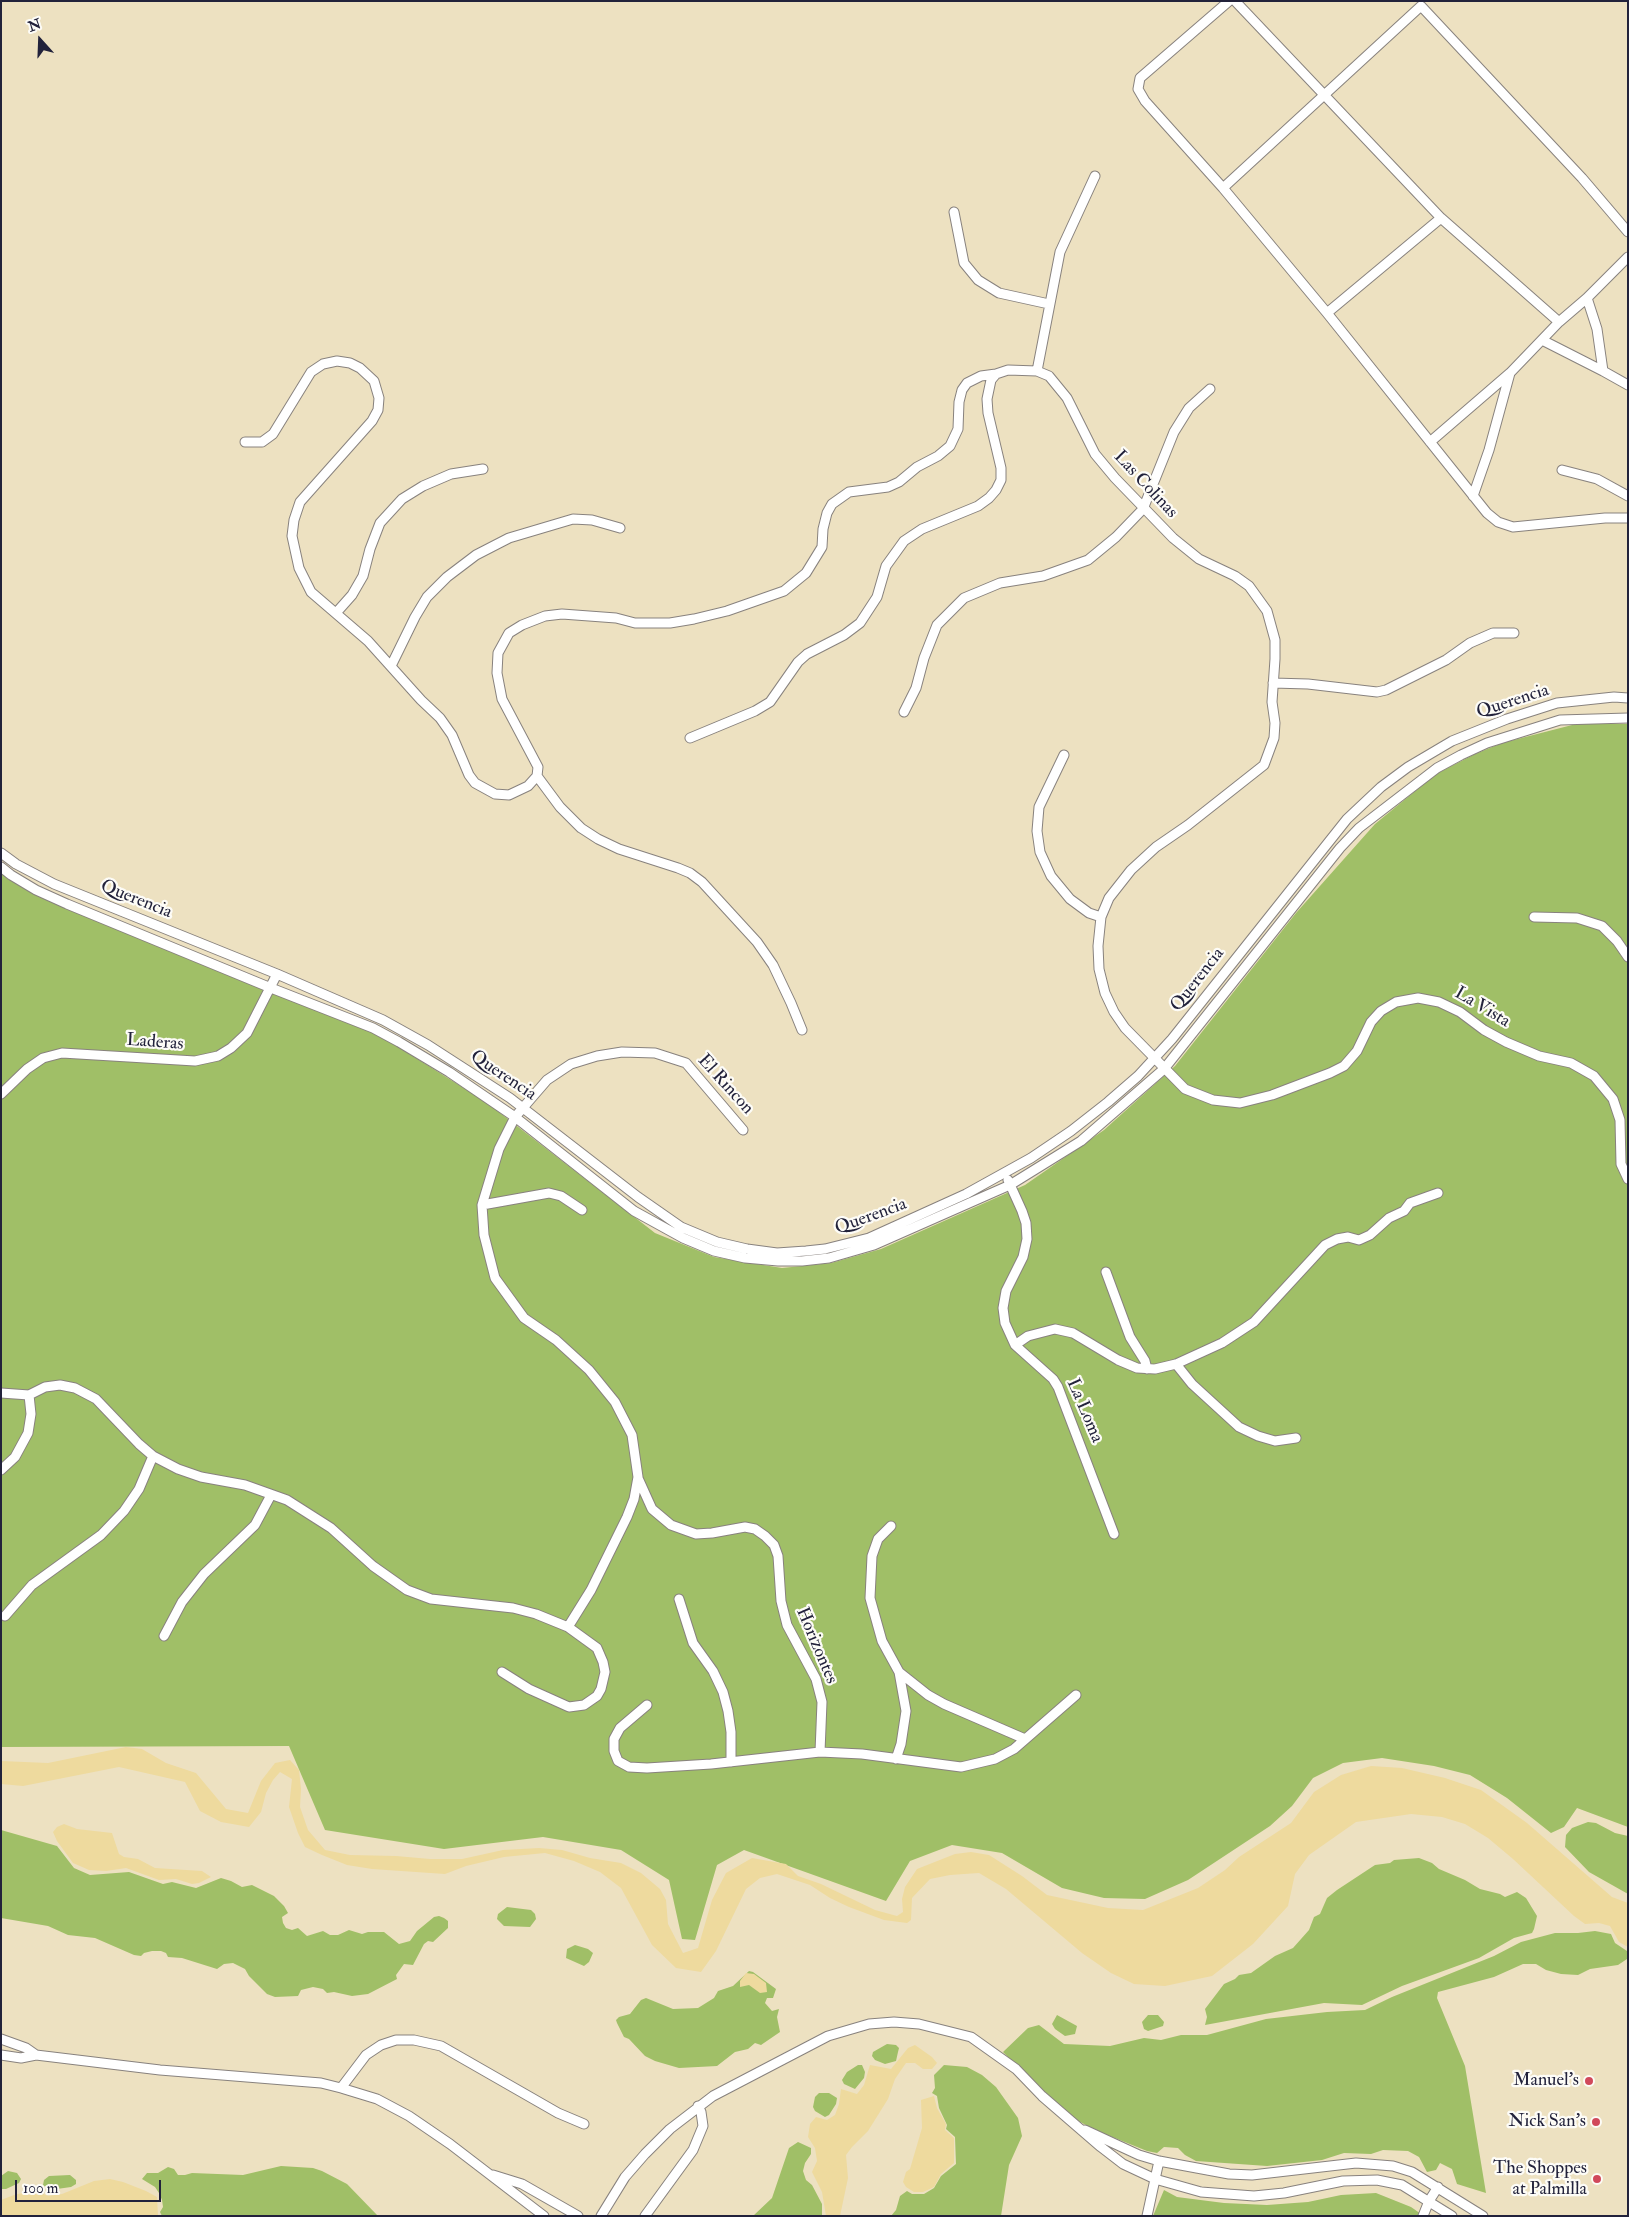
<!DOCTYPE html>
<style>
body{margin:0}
#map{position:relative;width:1629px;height:2217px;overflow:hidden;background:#ede1c1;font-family:"IM FELL Double Pica",serif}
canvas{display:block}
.frame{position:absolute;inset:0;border:2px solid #22223b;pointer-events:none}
.north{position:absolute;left:15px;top:15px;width:50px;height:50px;-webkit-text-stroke:4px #fdfcf7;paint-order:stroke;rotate:340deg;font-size:14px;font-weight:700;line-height:20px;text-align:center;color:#22223b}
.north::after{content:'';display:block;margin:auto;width:18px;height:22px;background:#22223b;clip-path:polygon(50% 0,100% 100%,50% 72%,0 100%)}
.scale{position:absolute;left:15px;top:2180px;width:146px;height:22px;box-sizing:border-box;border:2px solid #22223b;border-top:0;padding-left:6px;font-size:15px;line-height:18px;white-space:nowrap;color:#22223b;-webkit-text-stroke:4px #fdfcf7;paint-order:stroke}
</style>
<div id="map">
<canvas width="1629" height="2217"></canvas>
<div class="frame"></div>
<div class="north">N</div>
<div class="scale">100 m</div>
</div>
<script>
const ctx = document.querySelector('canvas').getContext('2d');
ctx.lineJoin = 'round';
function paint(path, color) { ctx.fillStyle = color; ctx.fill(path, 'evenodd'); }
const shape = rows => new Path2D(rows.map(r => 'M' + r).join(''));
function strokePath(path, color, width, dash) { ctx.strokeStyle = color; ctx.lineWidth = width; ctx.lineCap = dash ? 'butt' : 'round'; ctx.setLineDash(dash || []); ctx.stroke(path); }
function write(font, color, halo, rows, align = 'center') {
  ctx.font = font + ' "IM FELL Double Pica",serif'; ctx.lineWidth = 4.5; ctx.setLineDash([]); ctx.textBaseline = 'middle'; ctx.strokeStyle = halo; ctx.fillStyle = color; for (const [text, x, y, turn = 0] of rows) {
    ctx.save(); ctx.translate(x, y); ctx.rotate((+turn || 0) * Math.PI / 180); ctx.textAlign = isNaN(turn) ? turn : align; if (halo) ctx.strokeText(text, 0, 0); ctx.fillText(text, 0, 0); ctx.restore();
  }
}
const green = shape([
 [1576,724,1628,724,1628,1827,1577,1808,1564,1827,1551,1833,1507,1798,1470,1775,1434,1766,1382,1758,1343,1763,1313,1778,1292,1806,1270,1826,1188,1880,1145,1899,1104,1898,1062,1888,1002,1853,952,1845,910,1861,886,1901,744,1850,717,1865,695,1940,682,1939,669,1880,621,1850,543,1837,444,1849,325,1830,289,1746,1,1747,1,873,31,892,373,1031,486,1102,655,1233,714,1257,782,1268,831,1263,881,1249,1025,1185,1104,1130,1175,1066,1296,913,1375,824,1436,774,1475,754,1502,743],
 [1588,1822,1596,1823,1615,1833,1628,1836,1628,1894,1589,1872,1565,1847,1566,1835,1572,1828],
 [1,1830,57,1846,74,1868,90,1875,129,1872,163,1884,172,1882,196,1888,221,1878,231,1881,242,1887,252,1885,274,1896,284,1906,288,1913,282,1917,283,1923,286,1928,292,1930,298,1928,307,1936,323,1931,330,1935,338,1935,349,1930,362,1934,368,1932,384,1932,399,1944,410,1941,417,1931,434,1917,439,1916,444,1918,448,1921,448,1928,433,1942,428,1941,424,1944,413,1965,404,1964,396,1975,397,1979,368,1994,352,1996,334,1992,327,1993,323,1989,313,1987,301,1990,298,1996,275,1997,267,1994,249,1976,245,1969,233,1963,224,1964,217,1969,182,1958,168,1957,166,1953,161,1951,152,1951,144,1953,141,1956,134,1955,95,1938,68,1935,48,1926,1,1918],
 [1419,1858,1432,1863,1439,1869,1465,1880,1480,1889,1500,1894,1505,1897,1517,1892,1526,1898,1537,1916,1534,1929,1532,1933,1514,1938,1479,1958,1402,1986,1362,2005,1324,2003,1205,2025,1207,2017,1205,2009,1224,1984,1235,1979,1239,1975,1251,1973,1275,1956,1293,1948,1309,1930,1314,1917,1320,1914,1327,1898,1337,1890,1375,1865,1390,1863,1394,1860],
 [507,1907,531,1910,535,1914,536,1919,530,1927,504,1926,497,1919,498,1914],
 [1595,1931,1611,1934,1615,1943,1627,1951,1627,1959,1618,1965,1590,1969,1578,1975,1561,1974,1546,1970,1536,1964,1523,1964,1494,1977,1438,1992,1437,1998,1465,2066,1486,2193,1457,2184,1452,2169,1440,2163,1436,2170,1427,2172,1419,2157,1408,2151,1383,2150,1371,2154,1344,2153,1322,2160,1267,2166,1196,2161,1185,2155,1178,2148,1164,2147,1157,2153,1147,2151,1095,2130,1073,2118,1057,2106,1003,2052,1028,2028,1039,2025,1064,2044,1110,2046,1144,2038,1161,2040,1181,2035,1207,2035,1266,2019,1327,2012,1365,2010,1392,1997,1494,1956,1521,1942,1555,1933,1578,1933],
 [575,1945,588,1949,593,1953,589,1962,584,1966,566,1958,567,1949],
 [749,1971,753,1972,776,1989,773,1998,767,1998,765,2003,772,2011,779,2009,777,2017,780,2032,761,2045,755,2043,748,2049,735,2052,717,2066,679,2068,655,2061,645,2056,629,2039,624,2037,617,2023,616,2020,619,2017,630,2014,641,2000,646,1998,673,2009,698,2008,714,1998,718,1991,733,1986],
 [1057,2015,1077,2026,1075,2034,1065,2036,1055,2029,1052,2024],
 [1148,2015,1158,2015,1164,2022,1163,2026,1148,2031,1144,2029,1142,2022],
 [887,2044,896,2045,899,2048,898,2052,896,2061,885,2064,875,2060,872,2056,873,2052],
 [858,2065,862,2065,865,2072,864,2078,855,2089,844,2084,842,2080,847,2072],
 [944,2065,967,2067,982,2075,996,2087,1018,2118,1022,2136,1009,2165,1001,2216,891,2216,896,2210,900,2196,907,2191,912,2194,924,2194,934,2188,941,2176,956,2164,955,2137,946,2129,947,2125,939,2108,937,2096,932,2093,935,2088,934,2075],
 [819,2093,829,2093,837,2098,836,2104,829,2115,825,2117,815,2111,813,2107,815,2097],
 [798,2142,811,2148,811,2154,805,2163,803,2171,806,2180,812,2185,822,2204,822,2216,753,2216,772,2198,789,2148],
 [281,2166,313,2168,322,2171,347,2184,378,2216,162,2216,160,2212,163,2207,162,2200,159,2193,155,2187,142,2179,147,2173,158,2173,168,2167,174,2169,178,2175,185,2175,192,2173,243,2175],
 [8,2171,17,2173,21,2179,19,2183,6,2189,1,2189,1,2176],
 [70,2175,76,2180,76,2184,71,2187,57,2189,48,2189,43,2185,44,2180,49,2176],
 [1164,2190,1177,2197,1224,2203,1267,2205,1308,2202,1341,2195,1376,2193,1411,2207,1424,2216,1153,2216]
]);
const sand = shape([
 [126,1747,142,1749,166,1763,196,1773,226,1809,248,1813,261,1781,275,1763,290,1760,299,1770,301,1789,300,1807,308,1830,325,1850,350,1855,396,1856,430,1859,462,1859,503,1850,539,1848,562,1850,590,1858,621,1863,641,1873,660,1889,666,1900,668,1924,683,1953,698,1948,712,1900,726,1873,752,1858,786,1864,798,1876,821,1884,875,1910,897,1916,903,1912,902,1899,905,1887,917,1869,955,1854,971,1852,989,1855,1022,1876,1047,1895,1108,1908,1143,1910,1198,1888,1225,1870,1239,1857,1291,1823,1314,1792,1341,1775,1371,1766,1402,1768,1445,1778,1481,1790,1527,1823,1612,1897,1628,1903,1628,1947,1619,1942,1610,1926,1599,1923,1585,1924,1574,1916,1513,1859,1488,1838,1465,1824,1442,1817,1411,1814,1356,1822,1309,1855,1295,1874,1288,1906,1253,1944,1212,1976,1165,1986,1134,1984,1111,1973,1082,1953,1006,1889,979,1873,950,1875,930,1879,912,1898,911,1920,907,1923,884,1920,849,1907,830,1898,810,1885,777,1874,760,1878,746,1889,716,1951,701,1972,676,1968,652,1945,621,1888,600,1872,574,1861,545,1853,504,1857,466,1866,445,1874,372,1869,347,1865,322,1855,305,1847,298,1833,289,1807,292,1779,280,1772,273,1780,266,1793,261,1812,249,1827,221,1822,200,1811,185,1782,119,1767,23,1786,1,1784,1,1761,48,1763],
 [64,1824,77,1829,112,1833,119,1854,124,1857,138,1859,155,1868,202,1871,211,1877,199,1883,192,1884,176,1879,159,1880,126,1868,106,1871,89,1870,73,1863,57,1841,53,1832,57,1827],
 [746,1973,754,1974,766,1983,767,1992,760,1993,749,1985,740,1987,740,1981],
 [915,2045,932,2057,937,2063,932,2069,923,2069,915,2063,906,2063,895,2079,888,2099,868,2131,852,2147,846,2155,848,2178,840,2216,826,2216,822,2192,812,2172,817,2161,815,2148,808,2137,810,2124,816,2117,827,2120,835,2115,839,2104,841,2089,857,2094,864,2085,870,2065,891,2069,908,2048],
 [934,2096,937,2108,946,2124,945,2130,954,2138,954,2163,941,2174,934,2187,923,2192,914,2192,906,2187,903,2182,906,2172,910,2169,922,2128,921,2100],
 [110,2179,123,2182,146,2191,157,2197,158,2216,1,2216,1,2200,14,2195,35,2190,48,2196,62,2194,94,2181]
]);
const street = shape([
 [1229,1,1140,78,1138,89,1145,101,1223,188,1327,313,1487,513,1498,522,1513,527,1605,518,1628,518],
 [1235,1,1441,218,1559,322],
 [1223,188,1421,6,1582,178,1628,232],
 [954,212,964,263,978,280,999,293,1049,304],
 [1587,298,1597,329,1603,371,1628,385],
 [1327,313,1441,218],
 [1542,340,1603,371],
 [1037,371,1060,252,1095,176],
 [245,442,262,442,273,434,311,372,323,364,337,361,350,363,360,368,374,381,379,398,378,410,372,421,300,502,294,520,292,536,299,568,311,592,368,641,421,700,440,718,452,735,469,775,475,783,495,794,509,795,528,786,537,776,538,767,502,699,497,673,498,653,509,633,522,625,545,616,562,614,616,618,635,623,670,623,694,619,727,611,784,591,806,573,822,547,823,529,827,513,832,504,849,492,888,487,899,482,917,467,938,456,950,446,958,429,959,402,962,390,967,383,981,376,996,374],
 [1430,442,1510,373,1559,322,1587,298,1628,257],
 [1562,470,1597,479,1628,496],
 [1473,496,1489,450,1510,373],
 [336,613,352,595,363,576,370,549,380,523,402,499,423,486,451,474,483,469],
 [391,666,415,617,427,597,447,577,476,555,509,538,573,519,592,520,620,528],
 [1273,683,1308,684,1377,692,1386,690,1446,660,1470,643,1493,633,1514,633],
 [904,712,916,688,924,658,937,625,964,598,1000,583,1043,576,1088,560,1116,537,1143,509,1174,432,1189,408,1210,389],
 [690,738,755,711,770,702,798,662,807,654,844,635,860,623,877,597,886,566,904,541,922,529,978,506,989,498,996,490,1001,480,1001,468,988,413,987,399,991,380,996,374,1008,370,1037,371,1049,376,1067,398,1095,454,1115,478,1173,538,1199,559,1235,576,1249,586,1267,611,1275,640,1275,659,1272,702,1275,723,1274,738,1264,765,1188,825,1156,847,1131,870,1109,898,1101,917,1098,946,1099,969,1105,993,1114,1012,1125,1028,1185,1089,1213,1100,1240,1103,1272,1095,1330,1073,1344,1066,1357,1051,1371,1022,1381,1011,1396,1002,1418,998,1439,1002,1460,1012,1484,1030,1506,1042,1539,1056,1571,1063,1594,1076,1613,1099,1620,1120,1621,1164,1628,1179],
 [1064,755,1039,807,1037,831,1040,852,1051,876,1070,899,1089,913,1101,917],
 [537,776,560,807,581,828,598,839,619,849,678,868,690,873,702,882,757,942,773,965,791,1003,802,1030],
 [1,853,16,864,54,884,277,974,383,1020,428,1045,510,1098,638,1197,681,1227,717,1242,747,1249,777,1253,806,1251,825,1249,869,1238,966,1194,1031,1158,1071,1131,1108,1102,1138,1076,1172,1039,1347,819,1381,787,1408,767,1452,741,1507,719,1557,703,1614,697,1628,698],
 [1,867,11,875,36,890,67,904,271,988,373,1028,399,1042,449,1072,515,1117,634,1211,683,1238,714,1251,745,1258,778,1261,802,1261,829,1258,874,1245,1010,1185,1081,1141,1164,1069,1340,848,1359,828,1437,768,1461,755,1487,743,1560,720,1628,718],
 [1534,917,1577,918,1602,926,1617,941,1628,957],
 [1,1094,27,1069,43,1058,62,1053,195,1061,218,1056,231,1048,247,1033,277,974],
 [1008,1180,1022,1211,1026,1223,1027,1239,1023,1257,1006,1291,1003,1308,1005,1323,1015,1345,1053,1379,1058,1387,1114,1534],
 [482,1205,549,1193,561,1196,582,1210],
 [1106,1272,1130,1337,1145,1361,1147,1369],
 [1015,1345,1028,1336,1055,1329,1073,1333,1118,1360,1137,1368,1155,1369,1176,1364,1222,1343,1254,1322,1325,1245,1337,1239,1348,1237,1359,1240,1370,1235,1389,1218,1404,1211,1410,1203,1438,1193],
 [1176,1364,1192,1384,1239,1427,1258,1436,1275,1441,1296,1438],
 [1,1393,29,1395,45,1387,60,1385,75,1388,96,1399,139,1444,153,1456,178,1469,201,1477,245,1485,287,1500,331,1528,373,1566,407,1590,431,1599,513,1608,536,1614,568,1627,597,1648,603,1662,605,1672,601,1689,597,1696,584,1705,569,1707,529,1689,502,1672],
 [1,1470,15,1457,28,1433,31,1414,29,1395],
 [638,1478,652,1509,671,1525,696,1534,712,1533,745,1527,755,1529,765,1536,774,1545,778,1556,781,1601,787,1625,816,1679,822,1702,820,1752],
 [891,1526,878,1539,872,1556,870,1598,882,1641,899,1672,928,1695,944,1704,1025,1739],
 [679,1599,693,1643,713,1671,723,1692,728,1711,731,1732,731,1762],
 [5,1616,32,1585,101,1535,124,1511,139,1489,153,1456],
 [568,1627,591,1590,627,1517,634,1499,638,1477,632,1435,615,1402,589,1370,556,1340,524,1318,495,1278,484,1235,482,1205,499,1149,515,1117,547,1080,571,1064,597,1056,622,1052,655,1053,686,1063,743,1130],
 [164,1636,182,1602,204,1574,255,1525,271,1495],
 [647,1705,620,1728,614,1739,614,1751,618,1761,629,1767,647,1768,711,1764,820,1752,862,1754,961,1767,995,1759,1014,1749,1076,1695],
 [896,1759,901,1744,906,1711,899,1672],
 [1,2039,26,2048,36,2055],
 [1,2055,21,2058,36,2055,160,2070,321,2083,341,2088,377,2099,409,2116,450,2144,544,2216],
 [341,2088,366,2055,381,2045,396,2040,414,2040,441,2046,558,2113,584,2124],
 [1085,2130,1139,2155,1159,2161,1229,2174,1252,2175,1356,2163,1393,2166,1412,2172,1483,2216],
 [493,2175,522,2184,578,2216],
 [601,2216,625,2177,645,2154,670,2129,713,2096,828,2036,869,2024,894,2022,919,2024,971,2037,1016,2069,1042,2096,1101,2147,1123,2164,1155,2179,1201,2192,1254,2196,1284,2193,1343,2181,1377,2180,1402,2185,1452,2216],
 [645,2216,693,2150,703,2126,701,2112,698,2106],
 [1147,2216,1159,2161],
 [1423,2216,1429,2201,1438,2187]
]);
const markers = [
 [1589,2081,5,"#d1495b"],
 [1596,2122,5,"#d1495b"],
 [1597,2179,5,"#d1495b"]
];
const streetNames = [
 ["Las Colinas",1145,485,47],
 ["Querencia",1513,702,-18],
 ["Querencia",136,900,22],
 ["Querencia",1198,980,-52],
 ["La Vista",1482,1008,31],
 ["Laderas",155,1043,4],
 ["Querencia",503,1076,34],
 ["El Rincon",725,1085,48],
 ["Querencia",871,1217,-20],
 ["La Loma",1084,1411,67],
 ["Horizontes",816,1646,67]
];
const poiNames = [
 ["Manuel's",1579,2081],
 ["Nick San's",1586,2122],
 ["The Shoppes",1587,2169],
 ["at Palmilla",1587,2190]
];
paint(green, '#a0bf67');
paint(sand, '#eeda9e');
strokePath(street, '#88827e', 11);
strokePath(street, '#fff', 9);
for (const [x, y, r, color] of markers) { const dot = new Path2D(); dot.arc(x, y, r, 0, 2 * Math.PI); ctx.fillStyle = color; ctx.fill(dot); strokePath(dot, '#fdfcf7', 2); }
write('18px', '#22223b', '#fdfcf7', streetNames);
write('18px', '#22223b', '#fdfcf7', poiNames, 'right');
</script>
